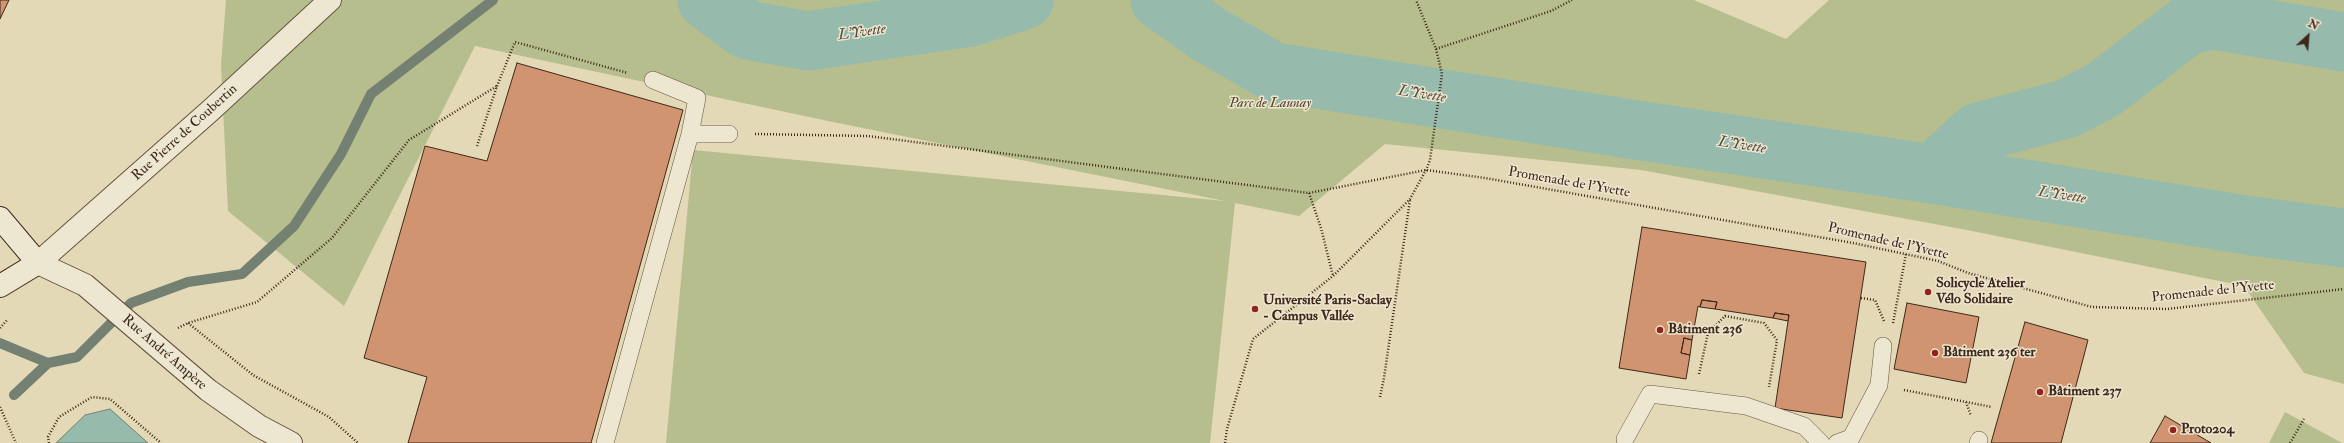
<!DOCTYPE html>
<meta charset="utf-8">
<style>
body{margin:0}
#map{position:relative;width:2344px;height:443px;overflow:hidden;background:#e3d9b7;font-family:"IM FELL Double Pica",serif}
canvas{display:block}
.north{position:absolute;left:2288px;top:16px;width:40px;height:40px;-webkit-text-stroke:3px #ede6d0;paint-order:stroke;rotate:26deg;font-size:11px;font-weight:700;line-height:16px;text-align:center;color:#3e281a}
.north::after{content:'';display:block;margin:auto;width:14px;height:18px;background:#3e281a;clip-path:polygon(50% 0,100% 100%,50% 72%,0 100%)}
</style>
<div id="map">
<canvas width="2344" height="443"></canvas>
<div class="north">N</div>
</div>
<script>
const ctx = document.querySelector('canvas').getContext('2d');
ctx.lineJoin = 'round';
function paint(path, color) { ctx.fillStyle = color; ctx.fill(path, 'evenodd'); }
const shape = rows => new Path2D(rows.map(r => 'M' + r).join(''));
function strokePath(path, color, width, dash) { ctx.strokeStyle = color; ctx.lineWidth = width; ctx.lineCap = dash ? 'butt' : 'round'; ctx.setLineDash(dash || []); ctx.stroke(path); }
function write(font, color, halo, rows, align = 'center') {
  ctx.font = font + ' "IM FELL Double Pica",serif'; ctx.lineWidth = 3; ctx.setLineDash([]); ctx.textBaseline = 'middle'; ctx.strokeStyle = halo; ctx.fillStyle = color; for (const [text, x, y, turn = 0] of rows) {
    ctx.save(); ctx.translate(x, y); ctx.rotate((+turn || 0) * Math.PI / 180); ctx.textAlign = isNaN(turn) ? turn : align; if (halo) ctx.strokeText(text, 0, 0); ctx.fillText(text, 0, 0); ctx.restore();
  }
}
const green = shape([
 [226,0,1694,0,1786,39,1829,0,2344,0,2344,384,2304,373,2244,286,1967,230,1641,170,1385,144,1299,216,1235,203,1210,443,666,443,693,150,1225,201,828,121,475,46,344,306,228,211,221,65],
 [2285,412,2342,443,2269,443]
]);
const water = shape([
 [110,409,148,443,56,443,85,415,110,409]
]);
const stream = shape([
 [0,343,48,363,77,357,131,303,188,282,242,274,294,226,341,154,371,94,493,0],
 [14,395,48,363]
]);
const river = shape([
 [707,0,747,30,808,41,971,17,1024,0],
 [1160,0,1208,34,1274,72,1636,130,1932,174,2252,226,2344,238],
 [1932,174,1978,132,2066,109,2103,90,2188,25,2213,20,2344,42]
]);
const building = shape([
 [0,0,9,0,0,19,0,0],
 [517,63,683,110,591,443,408,443,427,377,364,358,425,146,487,161,517,63],
 [1642,227,1866,262,1842,418,1775,408,1789,315,1775,313,1773,318,1715,309,1717,302,1702,300,1700,307,1698,306,1692,340,1684,338,1681,353,1690,355,1686,379,1619,368,1642,227],
 [1702,300,1717,302,1715,309,1700,307,1702,300],
 [1907,303,1979,317,1966,383,1894,369,1907,303],
 [1775,313,1789,315,1788,321,1773,318,1775,313],
 [2025,322,2088,340,2061,443,1991,443,2025,322],
 [1684,338,1692,340,1690,355,1681,353,1684,338],
 [2165,416,2211,443,2150,443,2165,416]
]);
const path = shape([
 [1436,49,1551,11,1572,0],
 [755,134,868,136,1309,193,1426,170,1485,178,1853,243,1938,261,1968,273,2092,307,2167,309,2344,289],
 [477,146,497,86,515,42,628,73],
 [1309,193,1321,228,1333,276],
 [1861,298,1875,300,1884,321],
 [188,323,253,375,329,417,358,443],
 [1893,323,1906,254],
 [0,328,8,319],
 [178,328,188,323,257,302,332,238,409,140,497,86],
 [1699,374,1708,333,1725,316,1764,323,1777,340,1769,387],
 [1904,390,1992,407],
 [1380,397,1384,378,1410,200],
 [1966,402,1971,416],
 [0,407,16,443],
 [49,443,48,437,59,417,92,397,110,399,161,443],
 [1225,443,1227,429,1253,339,1333,276,1410,199,1426,170,1430,160,1442,74,1436,49,1416,0],
 [2290,443,2304,419]
]);
const lane = shape([
 [653,80,697,98,690,134,729,134],
 [1625,439,1650,394,1746,406,1804,426,1821,443],
 [605,443,690,134],
 [1837,443,1851,438,1879,385,1883,346],
 [1978,443,1979,440]
]);
const street = shape([
 [291,443,259,426,208,390,85,285,38,263,211,110,330,0]
]);
const secondary = shape([
 [0,218,38,263,0,286]
]);
const markers = [
 [1928,292,4,"#8f2418"],
 [1255,309,4,"#8f2418"],
 [1660,330,4,"#8f2418"],
 [1935,353,4,"#8f2418"],
 [2040,392,4,"#8f2418"],
 [2173,430,4,"#8f2418"]
];
const parkNames = [
 ["Parc de Launay",1270,104]
];
const streetNames = [
 ["Rue Pierre de Coubertin",185,133,-42],
 ["Promenade de l'Yvette",1569,183,10],
 ["Promenade de l'Yvette",1888,242,13],
 ["Promenade de l'Yvette",2213,292,-6],
 ["Rue André Ampère",164,353,41]
];
const poiNames = [
 ["Solicycle Atelier",1936,284],
 ["Vélo Solidaire",1936,300],
 ["Université Paris-Saclay",1263,301],
 ["- Campus Vallée",1263,317],
 ["Bâtiment 236",1668,330],
 ["Bâtiment 236 ter",1943,353],
 ["Bâtiment 237",2048,392],
 ["Proto204",2181,430]
];
const waterNames = [
 ["L'Yvette",862,33,-8],
 ["L'Yvette",1422,95,9],
 ["L'Yvette",1742,146,9],
 ["L'Yvette",2062,196,9]
];
paint(green, '#b6be8d');
paint(water, '#96baac');
strokePath(water, '#738072', 1);
strokePath(stream, '#738072', 10);
strokePath(river, '#96baac', 59);
paint(building, '#d19471');
strokePath(building, '#3e281a', 1);
strokePath(lane, '#675441', 18);
strokePath(street, '#675441', 24);
strokePath(secondary, '#3e281a', 24);
strokePath(path, '#3e281a', 2.5, [1, 2]);
strokePath(lane, '#ede6d0', 17);
strokePath(street, '#ede6d0', 22);
strokePath(secondary, '#ede6d0', 22);
for (const [x, y, r, color] of markers) { const dot = new Path2D(); dot.arc(x, y, r, 0, 2 * Math.PI); ctx.fillStyle = color; ctx.fill(dot); strokePath(dot, '#ede6d0', 1.5); }
write('italic 14px', '#564631', '#ede6d0', parkNames);
write('14px', '#3e281a', '#ede6d0', streetNames);
write('bold 14px', '#3e281a', '#ede6d0', poiNames, 'left');
write('italic 15px', '#544c3e', '#ede6d0', waterNames);
</script>
